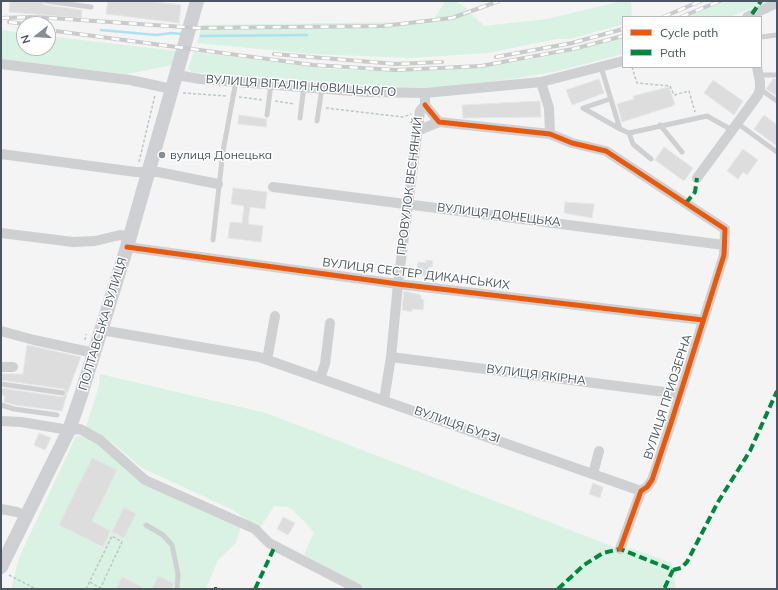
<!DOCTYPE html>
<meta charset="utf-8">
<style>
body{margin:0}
#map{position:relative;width:778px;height:590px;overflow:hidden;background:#f4f4f4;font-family:Mulish,sans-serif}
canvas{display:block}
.frame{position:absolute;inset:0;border:2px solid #4a5661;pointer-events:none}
.legend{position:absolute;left:622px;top:16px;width:140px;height:52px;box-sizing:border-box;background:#fff;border:1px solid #b7bbc0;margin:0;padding:5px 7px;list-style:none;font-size:12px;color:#4a5661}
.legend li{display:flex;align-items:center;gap:8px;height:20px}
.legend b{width:20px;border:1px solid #b7bbc0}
.north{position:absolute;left:16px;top:16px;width:40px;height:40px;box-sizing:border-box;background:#fff;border:1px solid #b7bbc0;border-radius:50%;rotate:253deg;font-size:11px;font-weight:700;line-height:16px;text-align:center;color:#4a5661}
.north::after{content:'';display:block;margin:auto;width:14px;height:18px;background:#868d94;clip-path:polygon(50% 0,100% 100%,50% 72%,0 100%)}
</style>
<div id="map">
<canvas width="778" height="590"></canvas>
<div class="frame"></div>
<ul class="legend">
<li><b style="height:5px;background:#e8590c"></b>Cycle path</li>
<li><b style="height:5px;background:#00873e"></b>Path</li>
</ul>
<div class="north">N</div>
</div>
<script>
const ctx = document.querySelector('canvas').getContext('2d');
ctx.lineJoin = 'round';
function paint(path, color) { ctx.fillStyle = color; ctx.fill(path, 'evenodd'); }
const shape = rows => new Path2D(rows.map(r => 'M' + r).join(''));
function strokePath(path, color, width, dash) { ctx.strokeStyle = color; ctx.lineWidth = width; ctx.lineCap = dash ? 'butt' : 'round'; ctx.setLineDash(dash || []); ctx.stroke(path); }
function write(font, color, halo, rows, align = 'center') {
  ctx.font = font + ' Mulish,sans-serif'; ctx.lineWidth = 3; ctx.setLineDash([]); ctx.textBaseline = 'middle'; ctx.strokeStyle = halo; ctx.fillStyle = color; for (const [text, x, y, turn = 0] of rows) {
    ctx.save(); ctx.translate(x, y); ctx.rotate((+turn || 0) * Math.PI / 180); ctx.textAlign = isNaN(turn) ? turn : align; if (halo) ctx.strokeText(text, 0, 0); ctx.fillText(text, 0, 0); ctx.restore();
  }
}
const green = shape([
 [441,1,455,1,465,7,484,26,547,19,622,1,631,1,632,17,623,17,623,24,621,25,570,39,556,39,488,53,411,58,312,54,197,43,202,25,406,22,434,19,444,3],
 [725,1,769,1,730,17,686,17],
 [1,30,24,33,24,48,48,48,48,36,176,51,172,65,127,74,1,60],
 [623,38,623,54,558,71,513,79,443,87,405,88,192,72,188,69,194,52,329,69,378,71,486,67,545,57],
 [100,374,266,413,617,548,616,552,621,554,625,546,672,563,676,589,368,589,304,555,314,532,293,510,287,507,274,506,259,530,233,510,142,468,115,445,97,432,86,427,99,386],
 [76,436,85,437,101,444,119,461,241,526,236,543,218,560,206,589,11,589,19,558]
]);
const stream = shape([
 [101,30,156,35,172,33,181,34],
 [201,36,307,35]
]);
const building = shape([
 [10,1,42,1,45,5,82,10,81,18,9,12,10,1],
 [108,1,148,1,181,5,179,23,106,14,108,1],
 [599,79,604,93,572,105,566,90,599,79],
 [773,79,777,79,777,96,766,89,773,79],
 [713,80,743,101,734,115,704,93,713,80],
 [669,87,675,105,622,122,617,104,634,99,633,96,669,87],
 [540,101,541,117,463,118,462,105,540,101],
 [239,115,267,119,266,127,238,124,239,115],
 [764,115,777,125,777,146,754,129,764,115],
 [664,147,693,168,684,181,655,160,664,147],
 [743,149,758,160,747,175,743,172,738,179,727,171,743,149],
 [233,188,267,192,265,209,250,207,248,224,263,226,261,242,228,238,230,222,242,223,244,206,231,204,233,188],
 [565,202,594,204,592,218,564,213,565,202],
 [426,260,433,261,432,267,429,267,427,276,416,274,418,262,426,263,426,260],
 [404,291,421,295,421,299,424,300,423,310,412,309,412,312,402,310,404,291],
 [27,345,81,357,67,394,64,389,1,380,1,374,23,374,27,345],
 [1,388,62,397,67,394,62,411,15,405,4,402,5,396,1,395,1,388],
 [39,433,51,438,45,450,34,445,39,433],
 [92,458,117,470,92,521,110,531,103,547,59,525,92,458],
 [593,483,603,487,600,498,589,494,593,483],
 [124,507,136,514,124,538,112,532,124,507],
 [283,517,295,523,288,535,277,529,283,517],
 [158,576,173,583,172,589,152,589,158,576],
 [122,577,146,589,116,589,122,577]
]);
const path = shape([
 [632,67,637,83,670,86,674,95,689,91,695,112],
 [183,93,227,96],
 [239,97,263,100],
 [275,101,295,104],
 [326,108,403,117,411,114],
 [139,162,155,95],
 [85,340,86,334],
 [9,575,36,589],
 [90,582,100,588],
 [86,589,112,536,122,542,100,589]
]);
const lane = shape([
 [46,1,91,7],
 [761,37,777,35],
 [601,67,620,129,629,133,707,116,732,130],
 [760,75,777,75],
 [760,89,777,101],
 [610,99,583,108,620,129],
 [267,115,271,84],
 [300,118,304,86],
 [317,121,322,88],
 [737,123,777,152],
 [660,125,682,152],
 [629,133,633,144,651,159],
 [213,240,223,151,236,81],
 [1,384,63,393],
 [1,405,14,409,57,415],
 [146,525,163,535,172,545,178,574,177,589]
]);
const street = shape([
 [747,17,777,3],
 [1,64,130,80,172,89],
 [177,75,200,79,365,92,425,93,541,82,623,61],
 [541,82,549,108,550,134],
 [425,105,439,122,550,134,572,143,606,151,725,229,724,255,671,423,652,480,647,487,641,491,620,549],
 [419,130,439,122],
 [1,154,136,172,158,172,218,184],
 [697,178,758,95,760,89,760,82,757,67],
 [273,187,724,245],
 [1,233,73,242,95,241,120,235,130,237],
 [127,247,398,284,703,320],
 [101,330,259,357,641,491],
 [1,331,34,340,94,353],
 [391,357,680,394],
 [267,360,275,316],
 [1,367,13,367],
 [320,378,325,364,330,323],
 [384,400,391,357,398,284,420,111,425,105,425,99],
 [1,421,21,422,69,430,80,429,100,440,145,480,255,529,269,543,358,589],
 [593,474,599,451],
 [1,509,17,512,26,516]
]);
const secondary = shape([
 [1,567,69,430,80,398,127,247,197,1]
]);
const rail = shape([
 [663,17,701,1],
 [681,17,720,1],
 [1,18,36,17,198,28,383,26,452,18,499,1],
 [9,22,24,24],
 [48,30,313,65,396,70,481,66,573,49,623,36],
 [274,54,396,64,442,62],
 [496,57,572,43,623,29]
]);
const quiet = shape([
 [752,14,761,1],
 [686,203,695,192,697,178],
 [673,570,681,568,687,562,718,502,750,451,777,391],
 [214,589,217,589],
 [255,589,275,546],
 [558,589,584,565,603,553,620,549,673,570,664,589]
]);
const cycleway = shape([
 [425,105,439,122,550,134,572,143,606,151,725,229,724,255,671,423,652,480,647,487,641,491,620,549],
 [127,247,398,284,703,320]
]);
const markers = [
 [162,155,4,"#868d94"]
];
const streetNames = [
 ["ВУЛИЦЯ ВІТАЛІЯ НОВИЦЬКОГО",301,86,4],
 ["ПРОВУЛОК ВЕСНЯНИЙ",410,186,-83],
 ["ВУЛИЦЯ ДОНЕЦЬКА",499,215,7],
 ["ВУЛИЦЯ СЕСТЕР ДИКАНСЬКИХ",416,274,7],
 ["ПОЛТАВСЬКА ВУЛИЦЯ",103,324,-73],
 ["ВУЛИЦЯ ЯКІРНА",536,375,7],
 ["ВУЛИЦЯ ПРИОЗЕРНА",668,397,-72],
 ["ВУЛИЦЯ БУРЗІ",457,425,19]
];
const poiNames = [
 ["вулиця Донецька",170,155]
];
paint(green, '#d9f2e3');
strokePath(stream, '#aee2f0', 2.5);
paint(building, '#ddddde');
strokePath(building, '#e5e6e7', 1);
strokePath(path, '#bcc7c4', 1.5, [3, 2]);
strokePath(lane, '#ced0d2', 5);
strokePath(street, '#ced0d2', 10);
strokePath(secondary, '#ced0d4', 14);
strokePath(rail, '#c9cacc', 4);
strokePath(rail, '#fff', 2.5, [8]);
strokePath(quiet, '#00873e', 4, [8, 4]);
strokePath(cycleway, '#e8590c', 5);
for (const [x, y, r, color] of markers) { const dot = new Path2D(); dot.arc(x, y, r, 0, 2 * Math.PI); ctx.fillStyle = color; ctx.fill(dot); strokePath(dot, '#fff', 1.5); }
write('12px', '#4a5661', '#fff', streetNames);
write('12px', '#4a5661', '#fff', poiNames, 'left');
</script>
